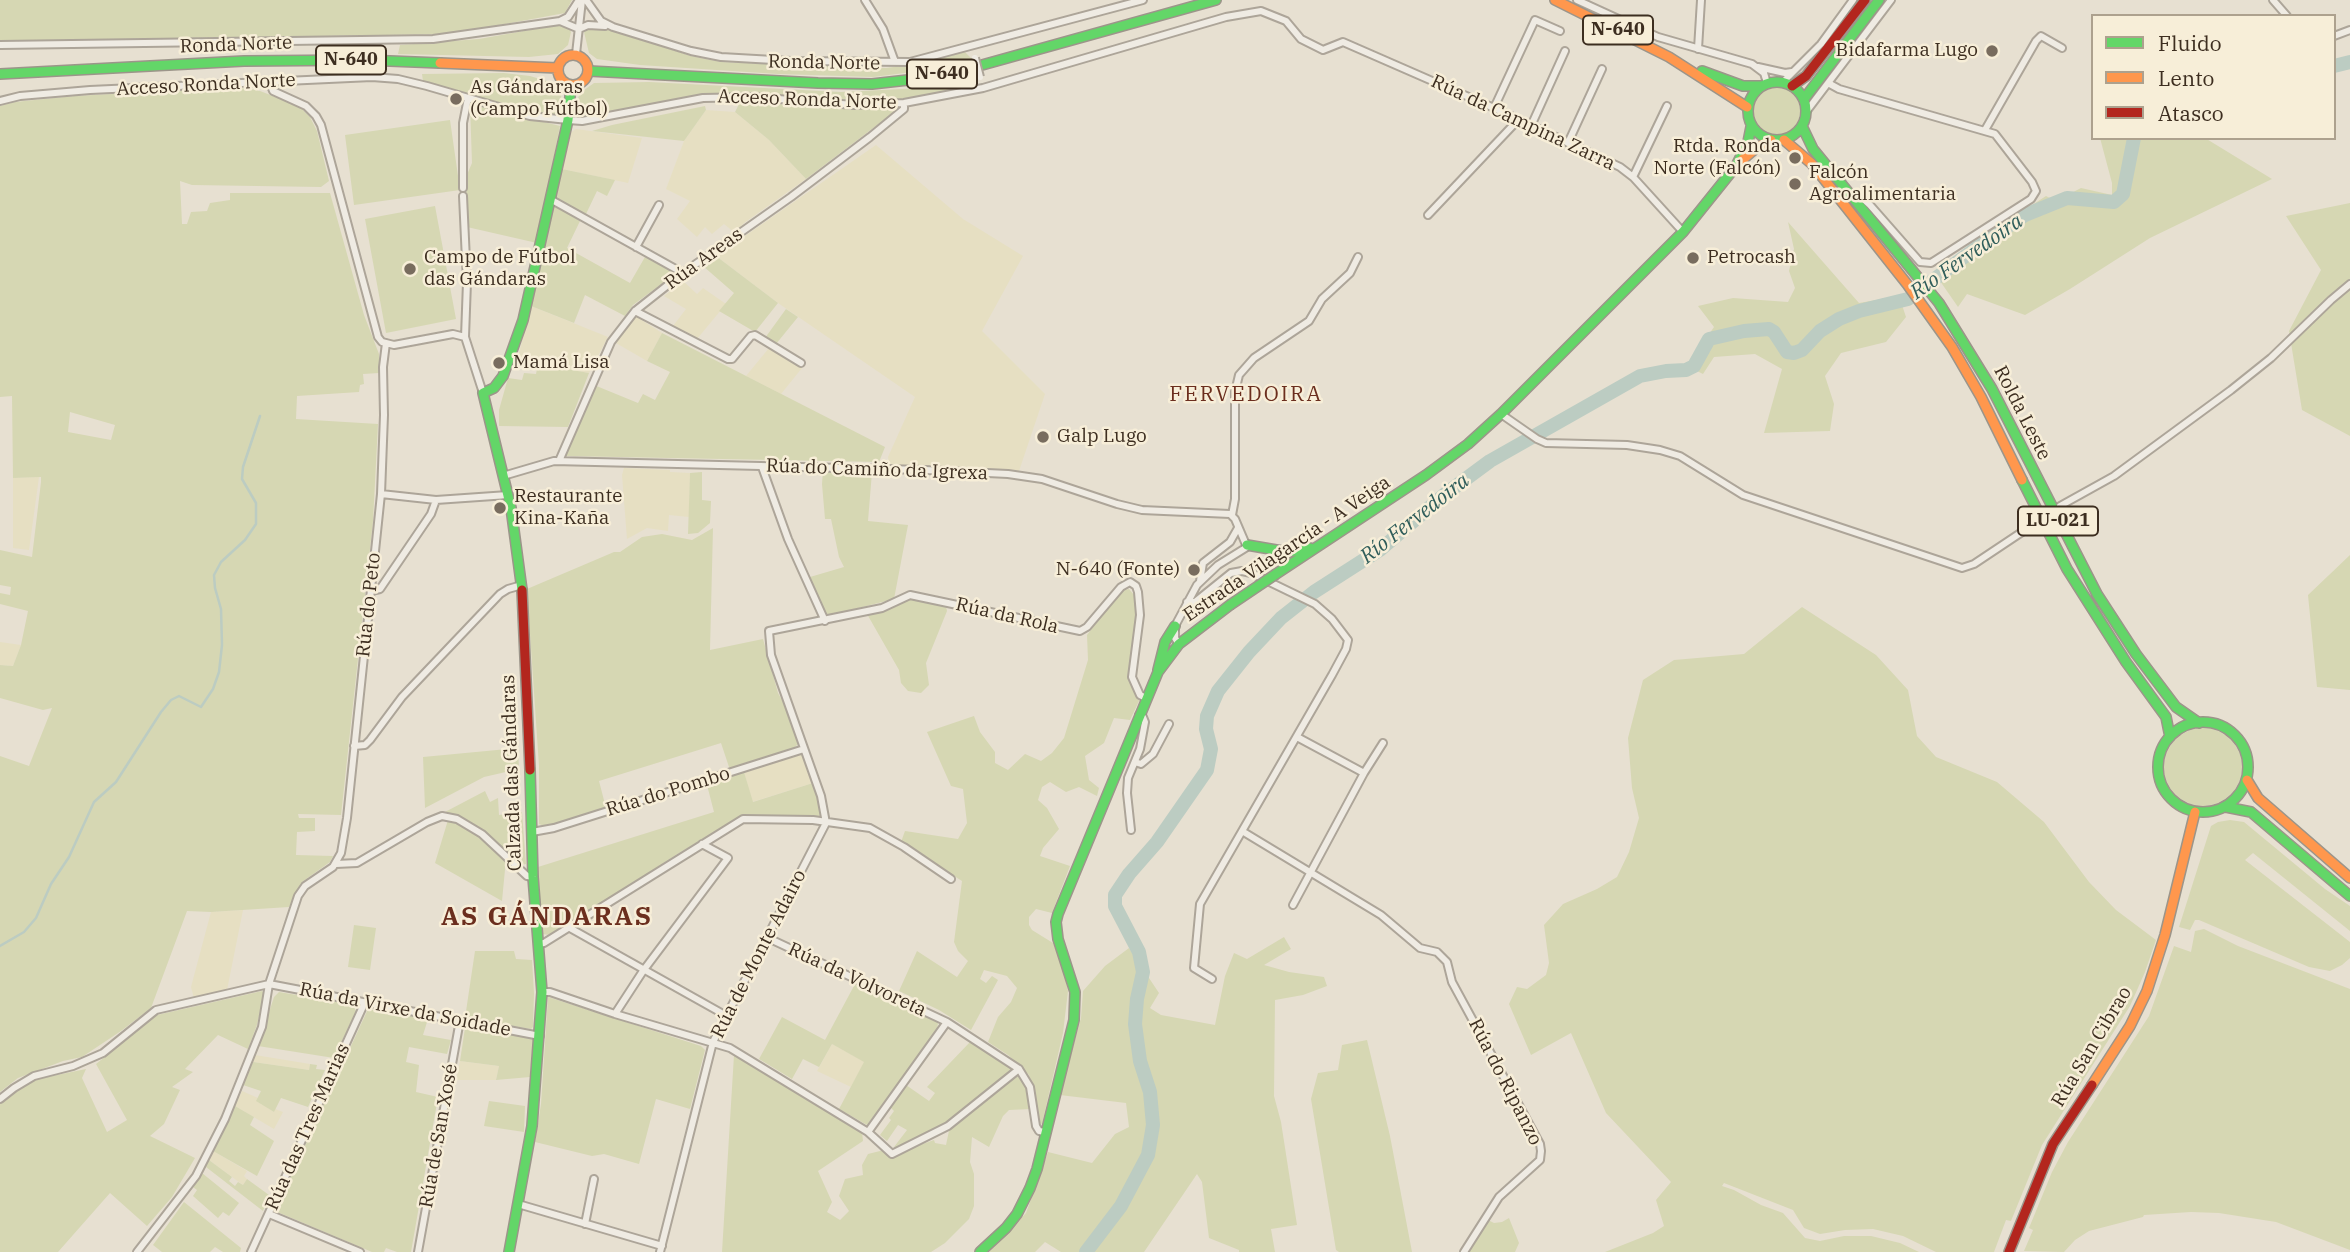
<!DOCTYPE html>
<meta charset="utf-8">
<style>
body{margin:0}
#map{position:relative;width:2350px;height:1252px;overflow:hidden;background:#e7e0d1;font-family:"IBM Plex Serif",serif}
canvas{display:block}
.legend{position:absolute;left:2091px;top:14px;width:245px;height:126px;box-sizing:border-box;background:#f7eed8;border:2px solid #ada18e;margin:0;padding:9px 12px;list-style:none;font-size:21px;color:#3d2e20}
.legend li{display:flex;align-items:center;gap:14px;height:35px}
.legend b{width:35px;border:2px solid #ada18e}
</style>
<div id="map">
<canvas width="2350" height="1252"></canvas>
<ul class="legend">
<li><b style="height:9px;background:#63d668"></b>Fluido</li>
<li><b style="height:9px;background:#ff974d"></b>Lento</li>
<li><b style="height:9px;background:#b3261e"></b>Atasco</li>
</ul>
</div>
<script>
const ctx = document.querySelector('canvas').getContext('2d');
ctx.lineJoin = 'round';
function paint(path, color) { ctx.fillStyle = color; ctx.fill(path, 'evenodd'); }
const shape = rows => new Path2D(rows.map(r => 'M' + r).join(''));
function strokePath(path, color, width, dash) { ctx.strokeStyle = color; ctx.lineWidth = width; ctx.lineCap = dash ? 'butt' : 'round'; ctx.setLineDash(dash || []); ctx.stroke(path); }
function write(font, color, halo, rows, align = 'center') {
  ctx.font = font + ' "IBM Plex Serif",serif'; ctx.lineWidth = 5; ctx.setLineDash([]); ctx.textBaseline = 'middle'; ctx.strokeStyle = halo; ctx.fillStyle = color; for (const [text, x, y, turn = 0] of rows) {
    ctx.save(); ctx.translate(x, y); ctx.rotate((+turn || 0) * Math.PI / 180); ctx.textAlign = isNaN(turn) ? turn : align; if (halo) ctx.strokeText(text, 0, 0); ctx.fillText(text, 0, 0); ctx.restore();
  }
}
const farmland = shape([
 [706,110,735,112,769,140,806,179,744,223,735,233,724,224,712,234,705,227,697,237,677,219,690,201,666,189,684,141],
 [576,129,642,138,628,183,562,169,570,133],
 [876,145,963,219,1023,256,982,331,1045,394,1019,471,889,465,888,457,915,397,778,303,716,256],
 [683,281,697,294,703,288,726,304,697,339,673,326,686,309,664,296],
 [531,306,608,337,589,373,517,361],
 [634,315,662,333,647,361,616,343],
 [769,348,802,368,781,394,746,376],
 [624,468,670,470,670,472,690,473,689,517,669,515,668,531,647,528,627,539,622,475],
 [39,477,29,550,13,548,13,478],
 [0,642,21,645,13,666,0,665],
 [800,755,805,755,813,783,752,802,744,772],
 [243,910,227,990,194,998,191,987,211,912],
 [832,1044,865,1062,851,1087,817,1071],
 [255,1055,310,1064,309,1070,253,1062],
 [460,1061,499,1066,496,1080,456,1080],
 [242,1091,258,1098,257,1101,274,1112,275,1109,283,1112,274,1129,235,1106],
 [213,1151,247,1171,244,1176,247,1179,243,1185,209,1160]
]);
const green = shape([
 [0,0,572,0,565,13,451,34,0,41],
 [563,24,567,25,571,32,568,45,558,54,529,57,398,54,400,45,479,39],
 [596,25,691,56,721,62,886,68,916,64,965,52,972,59,920,71,873,77,778,74,640,65,597,59,589,53,584,32,587,29],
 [504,73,530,76,553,83,561,94,562,103,558,114,541,114,517,108,423,81,422,74],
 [976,75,977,78,975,83,957,91,926,97,876,101,724,94,683,97,624,110,581,117,577,113,575,106,580,93,594,83,649,82,841,92,923,88],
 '1752 111a24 24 0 1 1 48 0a24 24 0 1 1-48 0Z',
 [242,87,260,91,299,106,310,117,317,131,329,181,321,187,192,185,180,181,182,224,187,224,191,212,207,211,210,203,230,200,230,193,330,193,364,315,379,354,379,373,363,374,364,384,360,385,359,392,297,396,296,419,378,424,373,521,341,815,298,814,299,818,315,818,315,831,297,832,296,855,333,856,330,862,302,882,289,907,211,912,187,911,151,1008,121,1031,82,1057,63,1061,18,1078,0,1092,0,756,29,766,52,708,43,710,0,698,0,665,13,666,21,645,28,611,0,604,0,593,10,595,11,587,0,585,0,550,32,557,41,482,41,477,13,478,12,396,0,397,0,106,15,102,74,96],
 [70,412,115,425,111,440,68,432],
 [740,102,868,109,894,108,897,110,806,179,769,140,735,112],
 [473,104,560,126,537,243,467,227,466,177,472,163,470,105],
 [705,106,706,110,684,141,592,131,612,125],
 [450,120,460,190,354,205,345,135],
 [2100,138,2205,138,2272,179,2150,238,2070,289,2025,315,1967,294,1958,307,1940,281,1963,250,2046,196,2056,201,2081,188,2112,195,2112,183],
 [562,169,615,180,607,196,597,191,586,214,555,198],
 [2350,203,2350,436,2302,410,2289,331,2321,270,2286,216],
 [435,206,456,319,386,333,365,219],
 [556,206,580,221,567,248,630,283,645,257,673,272,671,277,633,305,625,316,585,295,574,323,531,306,551,207],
 [1788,222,1859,303,1899,296,1906,317,1886,342,1841,353,1825,376,1834,404,1830,431,1764,433,1782,369,1755,354,1714,357,1703,374,1687,366,1714,327,1698,306,1733,298,1788,302,1795,288,1789,271,1794,249],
 [716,256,778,303,755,332,719,311,734,293,703,266],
 [786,309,798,317,776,344,765,338],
 [662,333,885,447,879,462,566,456,594,385,638,403,643,394,655,400,670,372,647,361],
 [538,364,589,373,568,427,499,426,499,410,508,378,522,380,524,373,536,374],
 [823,470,872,472,868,521,908,525,894,599,827,616,810,577,844,567,839,557,831,519,825,519,822,484],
 [702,472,702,500,711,501,710,523,698,533,688,534,690,473],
 [713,528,710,650,763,639,778,693,789,713,798,739,798,744,791,751,730,770,721,743,599,781,606,808,547,827,539,824,539,766,527,589,614,552,620,552,642,537,662,534,692,540],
 [2350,555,2350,690,2317,687,2308,595],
 [1129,589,1134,595,1137,626,1129,677,1140,699,1130,720,1114,718,1104,743,1085,756,1089,780,1099,788,1097,796,1079,787,1066,792,1050,782,1042,787,1038,800,1047,808,1059,829,1043,848,1040,856,1070,866,1052,913,1036,909,1029,917,1029,925,1032,930,1053,943,1064,972,1068,991,1063,1033,1042,1124,1037,1122,1029,1075,1008,1055,988,1042,998,1017,1011,1002,1017,988,1007,976,984,970,980,979,986,983,992,976,998,980,971,1030,939,1010,899,991,917,951,957,977,968,961,958,951,954,942,962,881,901,842,905,831,958,839,967,823,963,789,951,786,927,732,974,716,980,732,995,752,995,763,1008,770,1025,754,1041,761,1052,753,1064,738,1088,660,1087,635,1120,591],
 [911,598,946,606,947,611,926,663,929,685,921,693,908,691,901,683,899,670,867,614],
 [1802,607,1876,655,1908,690,1917,736,1936,757,1997,782,2044,822,2089,882,2116,910,2156,940,2145,972,2130,1006,2042,1145,2011,1221,2006,1220,1994,1252,1936,1252,1903,1236,1873,1229,1845,1230,1820,1234,1804,1228,1793,1210,1724,1183,1722,1186,1734,1190,1761,1205,1783,1213,1805,1238,1820,1241,1844,1236,1871,1236,1900,1243,1919,1252,1605,1252,1653,1233,1664,1226,1656,1200,1671,1182,1606,1113,1571,1033,1531,1055,1509,1004,1517,987,1527,989,1546,975,1549,963,1544,925,1563,904,1597,889,1617,877,1629,852,1639,818,1632,788,1628,738,1643,680,1674,660,1744,654],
 '2164 767a39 39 0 1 1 78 0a39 39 0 1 1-78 0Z',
 [518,748,519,769,484,777,425,808,423,757],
 [744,772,753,802,813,783,822,811,819,816,740,817,679,853,576,920,550,935,542,934,538,867,714,812,707,785],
 [485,791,490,802,498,798,499,815,522,812,526,864,521,865,479,828,463,819,445,812],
 [448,820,454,820,474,832,506,859,502,901,435,863],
 [2230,820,2244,822,2325,889,2350,906,2350,931,2253,853,2245,860,2350,942,2350,958,2342,965,2330,971,2309,967,2199,920,2195,920,2190,930,2179,927,2211,826,2218,822],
 [354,925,376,928,370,970,348,967],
 [2204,929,2238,946,2350,989,2350,1250,2276,1222,2219,1213,2191,1212,2144,1215,2143,1217,2089,1231,2075,1240,2064,1252,2024,1251,2033,1230,2029,1228,2052,1172,2068,1142,2149,1016,2174,946,2191,952,2195,931],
 [1284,937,1291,949,1264,965,1289,972,1324,977,1327,986,1303,995,1275,1000,1274,1096,1281,1122,1297,1225,1271,1229,1275,1252,1239,1252,1239,1250,1209,1238,1202,1182,1197,1174,1144,1252,1061,1252,1045,1242,1035,1252,989,1252,1026,1213,1048,1152,1092,1163,1115,1134,1129,1127,1126,1103,1060,1095,1081,1018,1083,991,1105,966,1129,948,1159,993,1150,1008,1161,1015,1215,1025,1225,976,1234,953,1247,959],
 [475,951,514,951,516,959,532,960,534,993,533,1027,531,1029,465,1018],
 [855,984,935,1018,938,1023,937,1030,867,1125,839,1109,864,1062,832,1044,819,1067,803,1059,792,1079,759,1059,782,1017,825,1040],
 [262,991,264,993,257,1025,248,1049,218,1035,185,1069,193,1072,172,1087,180,1090,164,1124,150,1136,195,1158,172,1197,147,1226,110,1193,58,1252,0,1252,0,1102,33,1080,86,1069,82,1078,107,1132,127,1120,96,1064,157,1015],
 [279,992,350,1004,354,1007,356,1011,334,1058,258,1046,274,997],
 [548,997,701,1046,705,1050,690,1109,656,1099,639,1164,604,1154,592,1156,535,1142,541,1104],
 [368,1009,428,1019,423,1035,451,1040,447,1054,409,1047,406,1062,419,1065,416,1092,438,1097,411,1252,397,1252,386,1248,384,1252,372,1252,275,1211],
 [469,1026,533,1038,530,1077,496,1080,499,1066,460,1061,465,1028],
 [1367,1040,1390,1136,1412,1252,1339,1252,1336,1250,1311,1099,1318,1073,1338,1070,1342,1045],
 [970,1042,1013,1069,980,1099,942,1127,898,1150,894,1147,907,1130,898,1125,887,1141,880,1135,891,1120,889,1118,894,1111,890,1107,906,1085,929,1101,935,1093,927,1087],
 [734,1055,862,1132,863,1141,818,1171,832,1202,827,1212,840,1220,849,1211,839,1196,845,1179,863,1175,862,1165,868,1154,884,1150,892,1155,934,1140,935,1143,946,1145,950,1126,1018,1074,1026,1086,1031,1109,1009,1110,1003,1116,989,1147,972,1137,970,1162,974,1174,974,1206,969,1219,945,1243,931,1252,722,1252],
 [253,1062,309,1070,310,1064,317,1065,316,1069,325,1070,308,1107,281,1098,274,1112,256,1101,261,1091,243,1085],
 [489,1101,525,1106,524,1132,484,1126],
 [235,1106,254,1117,250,1125,274,1141,257,1176,213,1151],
 [209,1160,232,1177,229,1181,235,1186,238,1182,243,1185,247,1179,269,1195,263,1211,206,1167],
 [202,1173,239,1203,229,1216,223,1212,218,1218,193,1196,197,1190,193,1187],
 [184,1202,241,1248,240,1252,223,1252,215,1247,210,1252,162,1252,153,1245],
 [1509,1218,1519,1243,1515,1252,1467,1252,1486,1219,1494,1223,1502,1222]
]);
const stream = shape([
 [0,946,24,932,36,918,51,884,69,857,94,802,116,782,161,712,171,700,179,696,201,707,213,689,219,672,222,645,221,609,215,588,214,575,221,562,245,540,256,524,256,503,242,479,243,467,260,416]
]);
const river = shape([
 [2334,66,2350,62],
 [1086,1252,1121,1206,1148,1155,1153,1125,1150,1092,1140,1061,1135,1024,1137,999,1143,972,1139,952,1115,906,1115,895,1129,874,1157,842,1207,770,1211,749,1206,729,1207,716,1218,691,1249,652,1281,618,1314,592,1381,549,1444,495,1490,461,1640,376,1666,371,1686,370,1694,366,1709,339,1744,331,1769,329,1774,332,1787,352,1794,353,1802,350,1820,331,1839,319,1859,311,1908,299,1976,248,2025,215,2067,198,2114,202,2123,194,2134,138]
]);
const street = shape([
 [586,0,601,21,613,27,691,51,721,57,791,61,910,62,1143,0],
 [865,0,883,29,895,62],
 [1577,0,1658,37,1752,64,1764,73,1767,83],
 [2273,0,2287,16],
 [560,21,579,29,588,25,605,26],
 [2334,36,2350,30],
 [0,45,433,39,560,21,568,17,579,0],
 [1698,49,1701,0],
 [576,54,582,0],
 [1758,67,1785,73,1792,72],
 [269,81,273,91,306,106,316,116,321,125,378,337,382,342,394,345,453,334,465,337,483,393],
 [1783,82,1821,44,1853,0],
 [1828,83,1839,89,1995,134,2032,182,2036,191,2031,199,1931,263,1920,262,1870,205,1859,195,1850,194],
 [0,101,20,96,90,90,372,77,398,79,427,86,530,116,568,120,582,121,703,98,753,97,854,105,904,103,983,88,1226,17,1261,11,1286,21,1301,39,1323,50,1343,42,1494,108,1620,167,1633,177,1683,232],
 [1494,108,1535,20,1560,31],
 [1806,112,1891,0],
 [1531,126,1565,51],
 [1985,130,2036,41,2041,36,2062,48],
 [1568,143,1602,69],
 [1633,177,1667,106],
 [463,188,463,123,468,98],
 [463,196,467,282,465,337],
 [550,199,683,273],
 [1428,215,1518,120],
 [636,247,659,205],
 [635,311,728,359,732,359,751,336,755,335,801,363],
 [1501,414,1537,439,1546,443,1627,445,1660,450,1680,456,1743,495,1962,568,1974,564,2034,524],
 [559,461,611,342,635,311,683,273,791,197,870,137,904,109,904,103],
 [762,467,788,539,825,621],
 [503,476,554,461,925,470,1008,474,1042,479,1117,504,1142,510,1230,514,1235,519,1247,547,1218,565,1197,585,1175,626,1175,638,1179,644],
 [381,494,436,500,508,495],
 [2060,506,2114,476,2231,390,2271,358,2331,300,2350,284],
 [1232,515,1235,499,1235,392,1239,375,1254,358,1309,321,1322,299,1350,273,1358,257],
 [1200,581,1203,563,1230,542,1238,528],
 [371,591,380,589,431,514,436,500],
 [1187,602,1195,602,1231,573,1242,571,1251,573,1315,604,1332,619,1348,640,1346,649,1332,675,1200,904,1194,968,1212,979],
 [354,746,365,745,370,740,402,697,500,594,508,589,522,585],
 [1135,762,1141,764,1153,754,1169,724],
 [1364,773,1383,743],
 [1131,830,1127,793,1128,778,1140,749,1145,722,1143,717,1139,715],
 [1242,831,1381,915,1420,948,1437,952,1447,962,1452,982,1540,1144,1541,1151,1540,1160,1499,1197,1464,1252],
 [532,832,554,828,804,749],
 [336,864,357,863,427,822,442,816,457,819,482,834,527,876,533,877],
 [1293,905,1364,773,1297,737],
 [568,927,725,1015],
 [768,938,947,1022,1019,1069,1030,1087,1036,1126,1039,1131,1045,1132],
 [538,944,544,943,743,819,813,820,870,828,904,847,951,879],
 [542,992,550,992,615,1014,730,1048,868,1132,892,1154,948,1126,1019,1069],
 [615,1014,643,971,728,858,702,844],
 [0,1099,14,1088,34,1076,73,1066,103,1053,156,1010,269,984,540,1036],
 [868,1132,947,1022],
 [518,1204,662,1246],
 [269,1214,360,1252],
 [585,1224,594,1179],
 [137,1252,196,1176,225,1119,262,1027,269,984,298,896,305,886,333,867,341,853,347,818,381,494,384,415,383,367,386,343],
 [251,1252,365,1002],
 [418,1252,460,1020],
 [660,1252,713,1042,826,823,821,796,771,655,769,631,882,608,910,595,1080,631,1087,627,1121,587,1130,582,1136,586,1138,592,1140,615,1132,677,1140,695,1146,698]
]);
const fast = shape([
 [589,71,818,83,872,84,926,78,982,65,1216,0],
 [1702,71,1743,86,1761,86],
 [0,74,244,61,365,60,440,63],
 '1748 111a29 29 0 1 1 58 0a29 29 0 1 1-58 0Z',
 [1804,99,1879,0],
 [1802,126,1813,149,1939,303,1992,389,2097,594,2136,654,2176,707,2199,723],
 [2022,480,2067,569,2126,662,2166,717,2170,737],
 [1247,545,1288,552,1310,548],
 [1276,574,1426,475,1468,444,1501,414,1683,232,1736,166,1748,142,1751,127],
 [522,590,511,508,483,393,494,388,503,376,523,320,568,120,571,85],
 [1158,670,1165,642,1175,626],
 '2158 767a45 45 0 1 1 90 0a45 45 0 1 1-90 0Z',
 [2226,807,2251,812,2350,896],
 [509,1252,532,1126,542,992,533,877,530,770],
 [980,1252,1006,1228,1017,1214,1030,1188,1037,1169,1074,1020,1075,992,1058,939,1056,922,1058,914,1158,672,1179,644,1230,605]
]);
const slow = shape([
 [1555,0,1669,57,1747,107],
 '558 70a15 15 0 1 1 30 0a15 15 0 1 1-30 0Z',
 [440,63,558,68],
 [1784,140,1812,164,1907,284,1952,347,1981,397,2022,480],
 [1742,160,1755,149,1771,140],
 [2247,780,2258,798,2350,878],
 [2092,1085,2130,1026,2147,991,2165,935,2195,812]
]);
const jam = shape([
 [1792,86,1806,76,1865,0],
 [522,590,530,770],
 [2009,1252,2053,1144,2092,1085]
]);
const streetBridge = shape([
 [975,58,980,77]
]);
const fastBridge = shape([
 [1230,605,1276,574]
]);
const markers = [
 [1992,51,7,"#786c5e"],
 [456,99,7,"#786c5e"],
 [1795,158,7,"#786c5e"],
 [1795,184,7,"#786c5e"],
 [1693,258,7,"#786c5e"],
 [410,269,7,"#786c5e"],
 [499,363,7,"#786c5e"],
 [1043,437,7,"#786c5e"],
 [500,508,7,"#786c5e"],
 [1194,570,7,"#786c5e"]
];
const shields = [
 [1618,30,70],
 [351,60,70],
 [942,74,70],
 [2058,521,80]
];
const shieldNames = [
 ["N-640",1618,30],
 ["N-640",351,60],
 ["N-640",942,74],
 ["LU-021",2058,521]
];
const streetNames = [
 ["Ronda Norte",236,45,-2],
 ["Ronda Norte",824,63,1],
 ["Acceso Ronda Norte",206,85,-3],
 ["Acceso Ronda Norte",807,100,2],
 ["Rúa da Campina Zarra",1523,123,25],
 ["Rúa Areas",704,259,-36],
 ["Rolda Leste",2022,413,63],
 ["Rúa do Camiño da Igrexa",877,470,2],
 ["Estrada Vilagarcía - A Veiga",1287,549,-34],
 ["Rúa do Peto",369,605,-84],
 ["Rúa da Rola",1007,616,13],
 ["Calzada das Gándaras",512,773,-92],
 ["Rúa do Pombo",668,792,-17],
 ["Rúa de Monte Adairo",759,954,-63],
 ["Rúa da Volvoreta",857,980,25],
 ["Rúa da Virxe da Soidade",405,1010,11],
 ["Rúa San Cibrao",2092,1047,-59],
 ["Rúa do Ripanzo",1505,1082,63],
 ["Rúa das Tres Marias",308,1127,-66],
 ["Rúa de San Xosé",439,1136,-80]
];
const poiNames = [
 ["Bidafarma Lugo",1978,51,"right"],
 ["As Gándaras",470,88],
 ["(Campo Fútbol)",470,110],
 ["Rtda. Ronda",1781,147,"right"],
 ["Norte (Falcón)",1781,169,"right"],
 ["Falcón",1809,173],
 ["Agroalimentaria",1809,195],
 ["Campo de Fútbol",424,258],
 ["das Gándaras",424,280],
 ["Petrocash",1707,258],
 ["Mamá Lisa",513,363],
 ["Galp Lugo",1057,437],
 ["Restaurante",514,497],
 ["Kina-Kaña",514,519],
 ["N-640 (Fonte)",1180,570,"right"]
];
const waterNames = [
 ["Río Fervedoira",1967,257,-35],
 ["Río Fervedoira",1415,519,-38]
];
const neighbourhoodNames = [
 ["FERVEDOIRA",1246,395]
];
const districtNames = [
 ["AS GÁNDARAS",547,917]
];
paint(farmland, '#e6dfc2');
paint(green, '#d6d7b3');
strokePath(stream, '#bcccc2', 2.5);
strokePath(river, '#bcccc2', 14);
strokePath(street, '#ada599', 10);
strokePath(fast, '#9c958a', 12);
strokePath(slow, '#9c958a', 12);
strokePath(jam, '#9c958a', 12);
strokePath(street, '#efebe3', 6);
strokePath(fast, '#63d668', 9);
strokePath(slow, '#ff974d', 9);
strokePath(jam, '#b3261e', 9);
strokePath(streetBridge, '#ada599', 10, []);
strokePath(fastBridge, '#9c958a', 12, []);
strokePath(streetBridge, '#efebe3', 6);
strokePath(fastBridge, '#63d668', 9);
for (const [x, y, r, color] of markers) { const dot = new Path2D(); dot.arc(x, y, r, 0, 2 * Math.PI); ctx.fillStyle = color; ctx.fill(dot); strokePath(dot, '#f7eed8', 2.5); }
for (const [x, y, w] of shields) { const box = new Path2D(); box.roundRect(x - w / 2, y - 14.5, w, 29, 5); ctx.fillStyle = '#f7eed8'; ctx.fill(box); strokePath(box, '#3d2e20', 2); }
write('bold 18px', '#3d2e20', null, shieldNames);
write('19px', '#3d2e20', '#f7eed8', streetNames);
write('19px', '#3d2e20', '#f7eed8', poiNames, 'left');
write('italic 21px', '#2f5d5a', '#f7eed8', waterNames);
ctx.letterSpacing = '2px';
write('21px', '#6b2e1e', '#f7eed8', neighbourhoodNames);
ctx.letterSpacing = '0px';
ctx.letterSpacing = '2px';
write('bold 26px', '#6b2e1e', '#f7eed8', districtNames);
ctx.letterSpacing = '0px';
</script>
